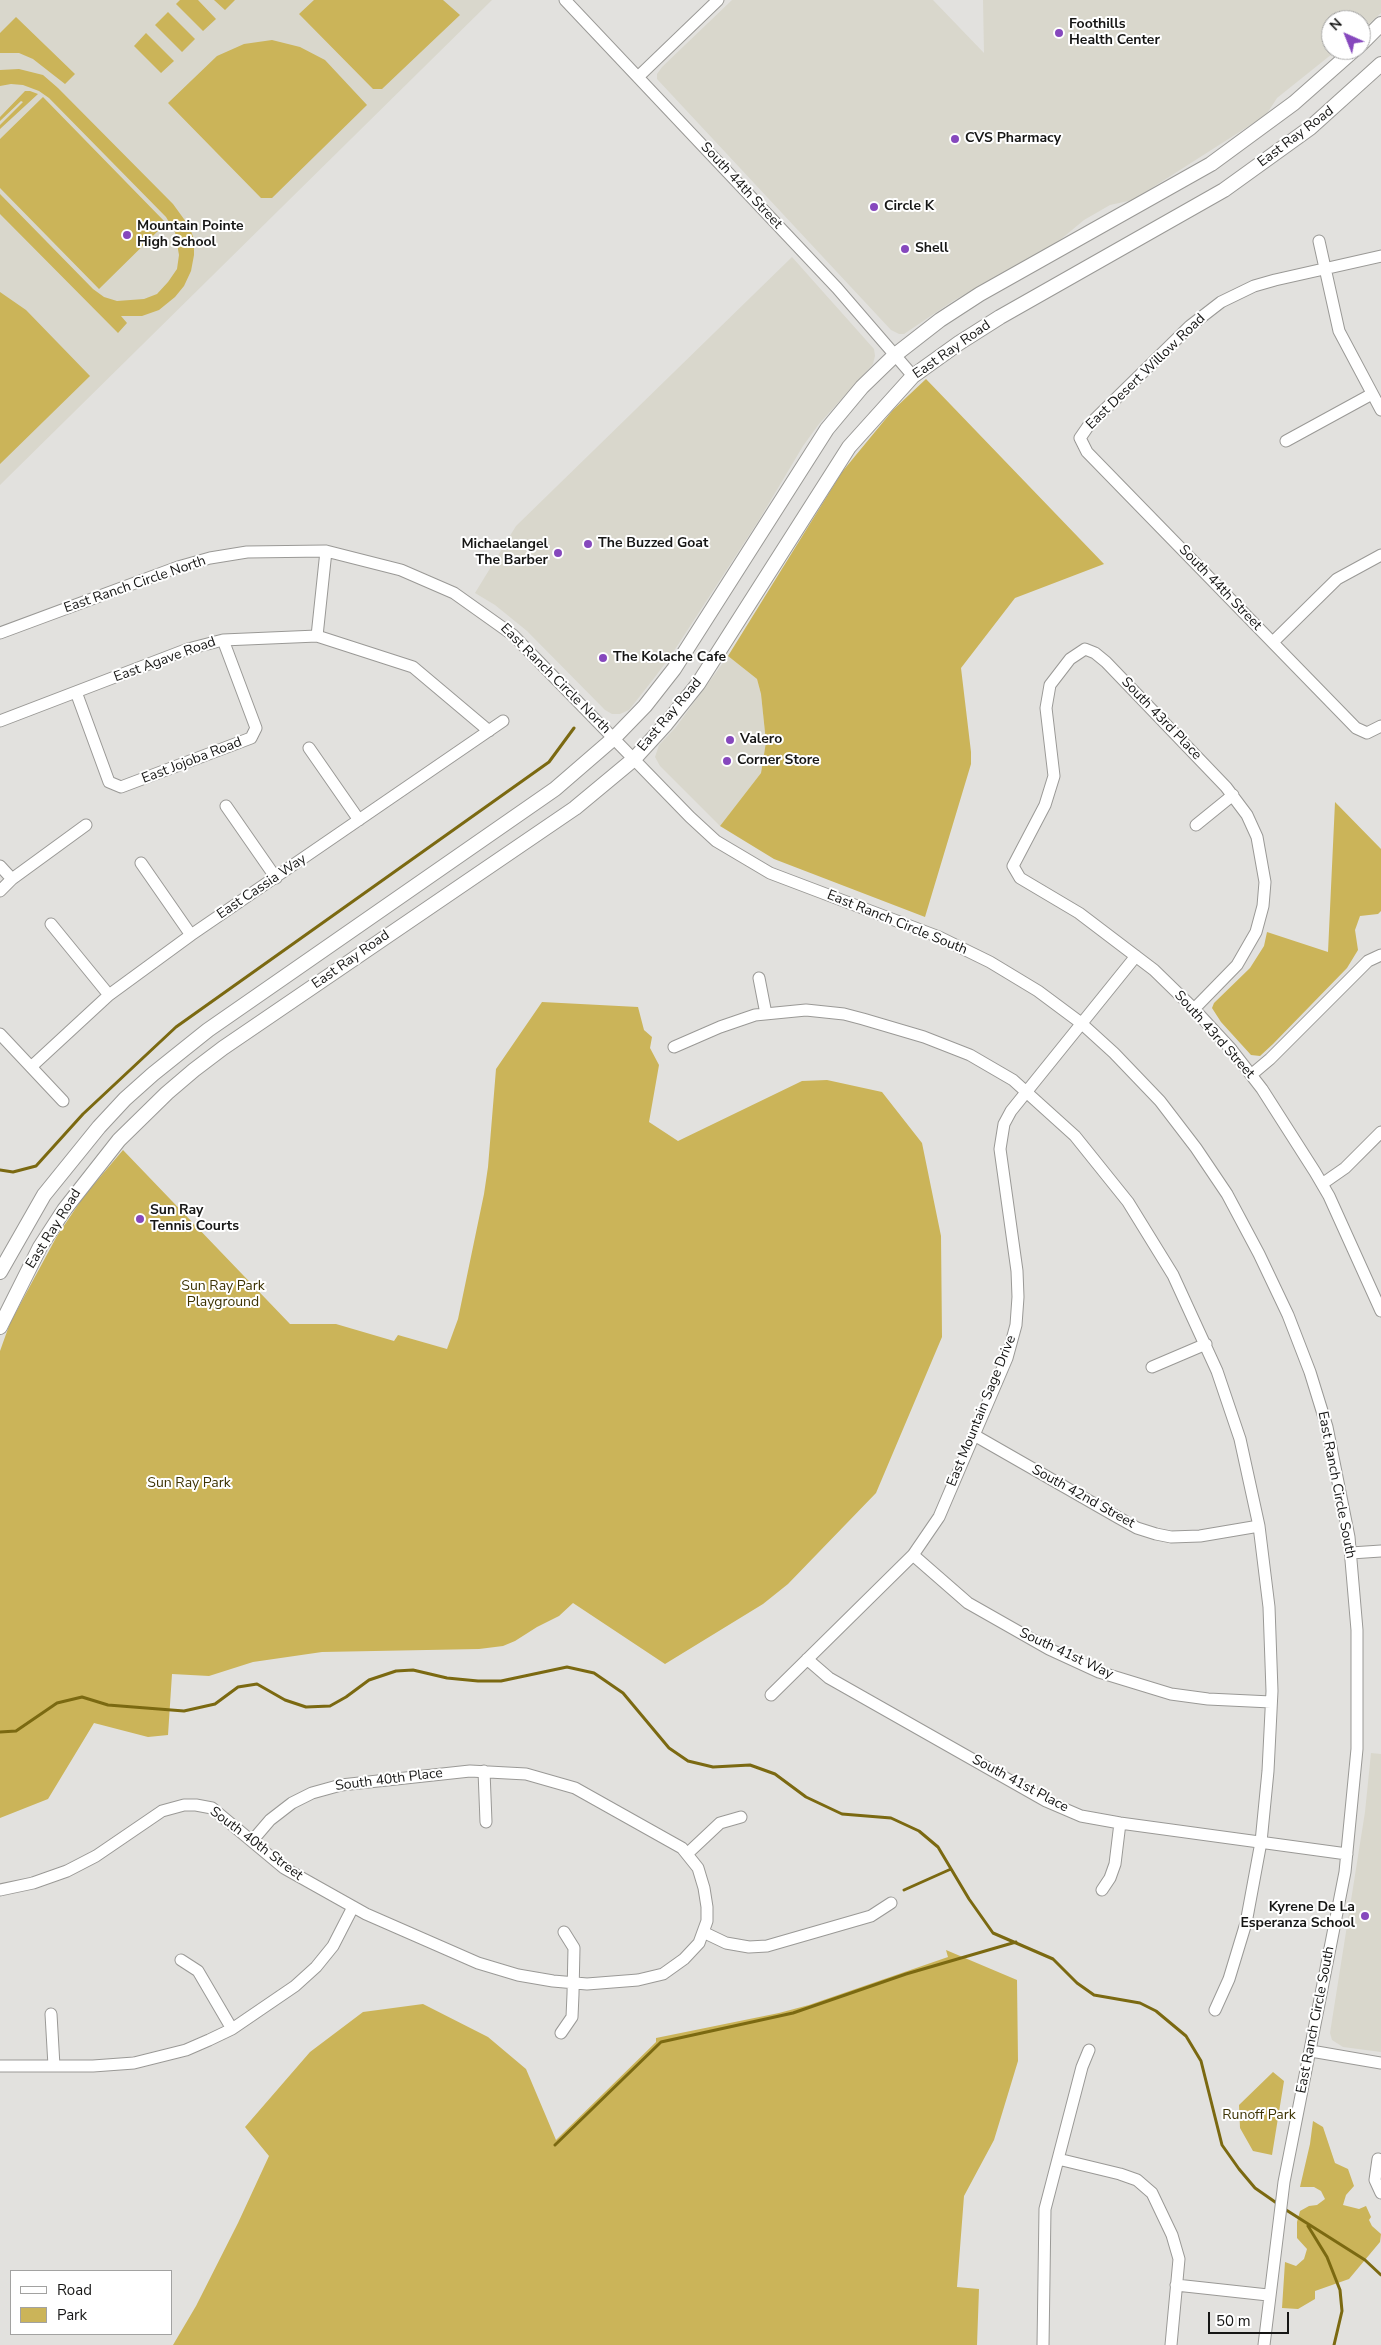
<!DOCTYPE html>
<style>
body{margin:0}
#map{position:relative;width:1381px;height:2345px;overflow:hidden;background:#e2e1de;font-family:"Nunito Sans",sans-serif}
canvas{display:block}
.legend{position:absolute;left:10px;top:2270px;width:162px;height:65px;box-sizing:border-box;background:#fff;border:1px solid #a2a2a1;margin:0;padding:6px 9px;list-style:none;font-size:15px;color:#161615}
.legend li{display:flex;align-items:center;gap:10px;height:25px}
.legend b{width:25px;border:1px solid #a2a2a1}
.north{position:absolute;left:1321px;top:10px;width:50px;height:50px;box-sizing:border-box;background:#fff;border:1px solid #a2a2a1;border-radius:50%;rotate:316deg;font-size:14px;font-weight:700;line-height:20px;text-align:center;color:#161615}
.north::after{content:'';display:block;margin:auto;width:18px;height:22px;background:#8648bd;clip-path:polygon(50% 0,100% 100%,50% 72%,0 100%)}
.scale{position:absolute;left:1208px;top:2312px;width:81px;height:22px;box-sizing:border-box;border:2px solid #161615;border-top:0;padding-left:6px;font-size:15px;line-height:18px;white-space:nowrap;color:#161615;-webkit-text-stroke:4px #fff;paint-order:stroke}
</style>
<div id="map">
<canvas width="1381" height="2345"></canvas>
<ul class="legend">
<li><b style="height:6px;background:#fff"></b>Road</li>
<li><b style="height:14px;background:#cbb459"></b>Park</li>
</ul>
<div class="north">N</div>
<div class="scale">50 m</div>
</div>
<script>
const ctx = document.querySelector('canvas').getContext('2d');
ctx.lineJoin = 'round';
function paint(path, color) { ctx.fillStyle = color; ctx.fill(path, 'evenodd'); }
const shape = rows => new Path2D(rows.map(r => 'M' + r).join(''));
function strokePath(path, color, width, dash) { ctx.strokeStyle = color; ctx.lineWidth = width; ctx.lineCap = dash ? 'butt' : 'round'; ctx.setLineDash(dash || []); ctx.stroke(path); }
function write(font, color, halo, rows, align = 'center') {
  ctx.font = font + ' "Nunito Sans",sans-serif'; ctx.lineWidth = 4; ctx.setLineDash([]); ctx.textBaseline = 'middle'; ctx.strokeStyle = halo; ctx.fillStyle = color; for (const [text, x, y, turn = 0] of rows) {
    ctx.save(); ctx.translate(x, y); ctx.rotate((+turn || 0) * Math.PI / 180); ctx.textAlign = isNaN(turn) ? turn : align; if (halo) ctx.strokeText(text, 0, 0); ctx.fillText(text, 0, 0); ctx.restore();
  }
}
const built = shape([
 [0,0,492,0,0,485],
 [732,0,933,0,984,53,983,0,1381,0,1381,13,1361,31,1361,20,1331,20,1331,50,1337,50,1277,98,1266,115,1133,200,1110,205,1084,220,1054,245,953,301,904,334,899,334,891,330,657,79,657,74,662,67],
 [792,257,874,349,875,356,873,364,819,424,803,446,759,520,672,654,655,677,629,710,620,714,612,714,605,710,527,631,495,605,475,593,516,526],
 [728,656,757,679,761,694,766,742,761,773,720,826,660,766,655,757,659,745,676,727],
 [1371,1753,1381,1754,1381,2052,1343,2047,1332,2040,1330,2033,1365,1812]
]);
const green = shape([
 [180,0,198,0,216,19,203,31,176,4],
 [214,0,235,0,225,10],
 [314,0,443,0,460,15,382,89,373,89,299,14],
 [168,12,195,39,182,52,155,25],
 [16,17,75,74,65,84,33,59,19,53,0,53,0,33],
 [146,33,174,61,161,73,134,46],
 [272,40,300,47,325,60,367,105,272,198,261,198,168,103,217,56,244,44],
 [19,69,43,75,58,88,173,204,189,226,194,239,194,255,191,271,184,286,175,297,159,310,142,316,121,316,127,323,118,333,0,214,0,194,93,289,104,297,117,301,144,299,157,294,168,282,177,269,179,255,175,232,166,217,49,98,39,91,23,85,11,84,0,86,0,70],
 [25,91,30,91,38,94,0,129,0,125,23,102,21,101,0,121,0,117],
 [43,97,166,223,99,289,0,188,0,139],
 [0,292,26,310,90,376,0,464],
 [926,379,1104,564,1015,598,961,668,971,752,971,764,925,917,774,859,720,826,761,773,766,742,761,694,757,679,728,656,842,472,893,410],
 [1335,802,1381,849,1381,911,1378,914,1360,916,1355,930,1358,950,1347,968,1273,1044,1260,1056,1251,1055,1221,1022,1212,1008,1214,1003,1250,968,1264,946,1267,932,1328,952],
 [542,1002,638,1007,644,1030,652,1037,650,1048,659,1065,649,1122,678,1141,802,1081,827,1080,882,1092,922,1143,941,1236,942,1337,876,1493,788,1584,763,1604,665,1664,573,1603,559,1616,537,1627,515,1641,503,1646,479,1649,322,1652,253,1662,209,1676,172,1674,168,1735,148,1737,94,1723,48,1799,0,1818,0,1351,10,1323,57,1236,84,1196,123,1150,290,1324,336,1324,394,1341,398,1335,447,1349,458,1319,484,1194,488,1167,496,1069],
 [946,1950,1017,1980,1018,2061,994,2140,964,2196,957,2287,979,2289,977,2345,173,2345,196,2306,238,2223,269,2156,245,2127,310,2052,363,2012,423,2004,488,2037,526,2069,556,2140,656,2042,656,2038,779,2013,809,2005,948,1957],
 [1273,2072,1284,2081,1272,2155,1253,2151,1240,2128,1239,2105],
 [1313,2121,1323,2127,1335,2163,1348,2169,1354,2186,1346,2195,1343,2205,1359,2209,1366,2206,1371,2217,1369,2220,1372,2226,1381,2234,1380,2242,1349,2279,1315,2291,1315,2299,1298,2309,1282,2308,1285,2262,1296,2266,1304,2259,1307,2249,1297,2238,1297,2222,1300,2211,1309,2206,1317,2205,1325,2199,1321,2191,1314,2187,1300,2187,1310,2144]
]);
const stream = shape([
 [0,1170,13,1172,36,1166,83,1114,176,1027,549,762,574,728],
 [0,1732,16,1731,57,1703,82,1697,108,1705,184,1711,215,1704,238,1687,257,1684,285,1700,306,1707,330,1706,346,1697,369,1680,396,1671,413,1670,447,1678,478,1681,501,1681,567,1667,594,1673,623,1693,669,1748,688,1761,713,1767,750,1765,775,1774,806,1797,842,1814,891,1818,919,1831,938,1847,969,1899,993,1933,1053,1959,1077,1983,1094,1995,1140,2003,1156,2011,1186,2036,1201,2061,1222,2145,1239,2169,1255,2188,1278,2204],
 [904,1890,951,1869],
 [555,2145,661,2042,793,2013,906,1974,1016,1942],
 [1283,2208,1365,2260,1381,2275],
 [1308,2226,1327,2257,1340,2290,1342,2311,1334,2345]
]);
const minor = shape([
 [565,0,837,288,913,376],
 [638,77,718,0],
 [1319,241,1339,331,1381,410],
 [1381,256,1275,280,1254,286,1221,302,1190,326,1089,425,1080,438,1087,452,1356,728,1367,733,1381,726],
 [1286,441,1372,394],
 [0,633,178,567,210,558,247,552,326,551,401,570,454,593,513,635,690,817,716,841,770,873,939,937,990,962,1038,991,1081,1023,1114,1053,1160,1101,1196,1148,1227,1194,1259,1254,1288,1315,1310,1372,1327,1427,1349,1537,1357,1630,1357,1749,1345,1872,1284,2182,1264,2345],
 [317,636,326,551],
 [1273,642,1337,579,1381,555],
 [76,692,109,782,121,787,251,738,256,728,223,640],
 [0,721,188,649,223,640,317,636,413,667,489,731],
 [309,748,359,820],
 [226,806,276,878],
 [1196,825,1233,795],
 [141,863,191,935],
 [0,866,12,879],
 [0,891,12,879,86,825],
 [51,924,109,995],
 [759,978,766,1014],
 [1194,1009,1237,965,1256,932,1263,906,1265,882,1257,837,1247,815,1226,787,1106,662,1095,653,1085,649,1070,659,1050,685,1046,708,1054,776,1045,805,1013,866,1020,878,1079,913,1154,970,1194,1009,1231,1049,1262,1089,1315,1172,1329,1196,1381,1311],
 [0,1034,63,1101],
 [674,1047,720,1027,755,1015,806,1010,844,1014,863,1019,924,1037,970,1055,1013,1080,1075,1136,1128,1202,1173,1275,1217,1371,1240,1439,1259,1526,1269,1607,1272,1691,1268,1771,1261,1842,1246,1923,1229,1979,1215,2010],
 [31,1067,109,995,191,935,503,721],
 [1251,1075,1270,1059,1368,961,1381,955],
 [1322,1184,1345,1168,1381,1132],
 [1152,1367,1206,1344],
 [974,1435,1119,1518,1137,1528,1156,1534,1171,1537,1200,1536,1259,1526],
 [1351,1553,1381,1551],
 [913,1555,968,1603,1049,1649,1099,1672,1171,1694,1208,1699,1271,1702],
 [807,1659,829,1678,1046,1801,1081,1816,1120,1823,1347,1854],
 [771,1695,913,1555,939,1517,1007,1358,1016,1325,1018,1297,1017,1271,1000,1149,1004,1124,1011,1111,1136,956],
 [484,1771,486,1822],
 [252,1841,270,1820,292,1803,312,1793,341,1785,470,1771,526,1774,575,1788,682,1848,698,1868,704,1888,707,1907,707,1921,703,1932],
 [687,1854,720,1823,741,1817],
 [0,1890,33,1883,67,1871,96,1856,162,1811,184,1805,196,1805,212,1808,284,1868,366,1914,478,1963,518,1975,553,1981,587,1984,638,1980,663,1974,684,1959,699,1943,703,1932,726,1943,749,1947,767,1946,871,1916,891,1903],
 [1102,1890,1110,1878,1115,1864,1120,1823],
 [181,1960,198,1971,232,2029],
 [51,2014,54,2066],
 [561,2033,572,2017,573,1994,574,1948,564,1932],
 [1311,2051,1381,2063],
 [0,2066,93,2066,134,2063,186,2050,209,2040,232,2029,295,1986,316,1967,333,1946,353,1907],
 [1058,2159,1120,2174,1137,2180,1152,2193,1172,2235,1179,2259,1171,2345],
 [1378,2159,1375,2180,1381,2193],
 [1176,2285,1268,2295],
 [1043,2345,1045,2209,1082,2067,1089,2050]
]);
const major = shape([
 [1361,44,1381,24],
 [0,1272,44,1195,99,1127,125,1099,153,1074,208,1030,555,789,614,738,645,706,674,669,827,429,862,387,895,355,940,320,980,294,1211,164,1294,103,1354,50],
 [0,1327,40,1247,64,1210,119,1140,167,1093,194,1070,223,1048,575,808,634,759,666,724,698,684,849,447,913,376,959,343,1000,317,1224,190,1310,128,1381,64]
]);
const markers = [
 [1059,33,5,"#8648bd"],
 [955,139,5,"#8648bd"],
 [874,207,5,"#8648bd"],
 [127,235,5,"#8648bd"],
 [905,249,5,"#8648bd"],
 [588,544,5,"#8648bd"],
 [558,553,5,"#8648bd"],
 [603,658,5,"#8648bd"],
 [730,740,5,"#8648bd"],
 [727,761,5,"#8648bd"],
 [140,1219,5,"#8648bd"],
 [1365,1916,5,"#8648bd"]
];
const poiNames = [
 ["Foothills",1069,25],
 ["Health Center",1069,41],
 ["CVS Pharmacy",965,139],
 ["Circle K",884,207],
 ["Mountain Pointe",137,227],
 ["High School",137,243],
 ["Shell",915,249],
 ["The Buzzed Goat",598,544],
 ["Michaelangel",548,545,"right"],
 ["The Barber",548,561,"right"],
 ["The Kolache Cafe",613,658],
 ["Valero",740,740],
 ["Corner Store",737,761],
 ["Sun Ray",150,1211],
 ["Tennis Courts",150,1227],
 ["Kyrene De La",1355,1908,"right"],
 ["Esperanza School",1355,1924,"right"]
];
const streetNames = [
 ["East Ray Road",1296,137,-37],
 ["South 44th Street",741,186,47],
 ["East Ray Road",952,350,-35],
 ["East Desert Willow Road",1146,372,-44],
 ["East Ranch Circle North",135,585,-19],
 ["South 44th Street",1220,588,46],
 ["East Agave Road",165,660,-20],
 ["East Ranch Circle North",555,679,45],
 ["East Ray Road",670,715,-50],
 ["South 43rd Place",1161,719,46],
 ["East Jojoba Road",192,761,-21],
 ["East Cassia Way",262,887,-34],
 ["East Ranch Circle South",897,923,22],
 ["East Ray Road",351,960,-35],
 ["South 43rd Street",1214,1035,48],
 ["East Ray Road",54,1229,-58],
 ["East Mountain Sage Drive",982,1411,-68],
 ["East Ranch Circle South",1336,1485,79],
 ["South 42nd Street",1083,1497,29],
 ["South 41st Way",1066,1654,25],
 ["South 40th Place",389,1780,-7],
 ["South 41st Place",1020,1784,28],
 ["South 40th Street",256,1844,37],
 ["East Ranch Circle South",1316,2020,-79]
];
const parkNames = [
 ["Sun Ray Park",223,1287],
 ["Playground",223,1303],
 ["Sun Ray Park",189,1484],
 ["Runoff Park",1259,2116]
];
paint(built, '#d9d7cc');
paint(green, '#cbb459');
strokePath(stream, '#7b6911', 3);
strokePath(minor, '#9a9996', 13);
strokePath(major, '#9a9996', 16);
strokePath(minor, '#fff', 11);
strokePath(major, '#fff', 14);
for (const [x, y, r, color] of markers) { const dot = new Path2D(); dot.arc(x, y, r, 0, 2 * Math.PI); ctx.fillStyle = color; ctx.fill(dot); strokePath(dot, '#fff', 2); }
write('bold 14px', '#161615', '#fff', poiNames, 'left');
write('14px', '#161615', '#fff', streetNames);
write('14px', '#3d3303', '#fff', parkNames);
</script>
